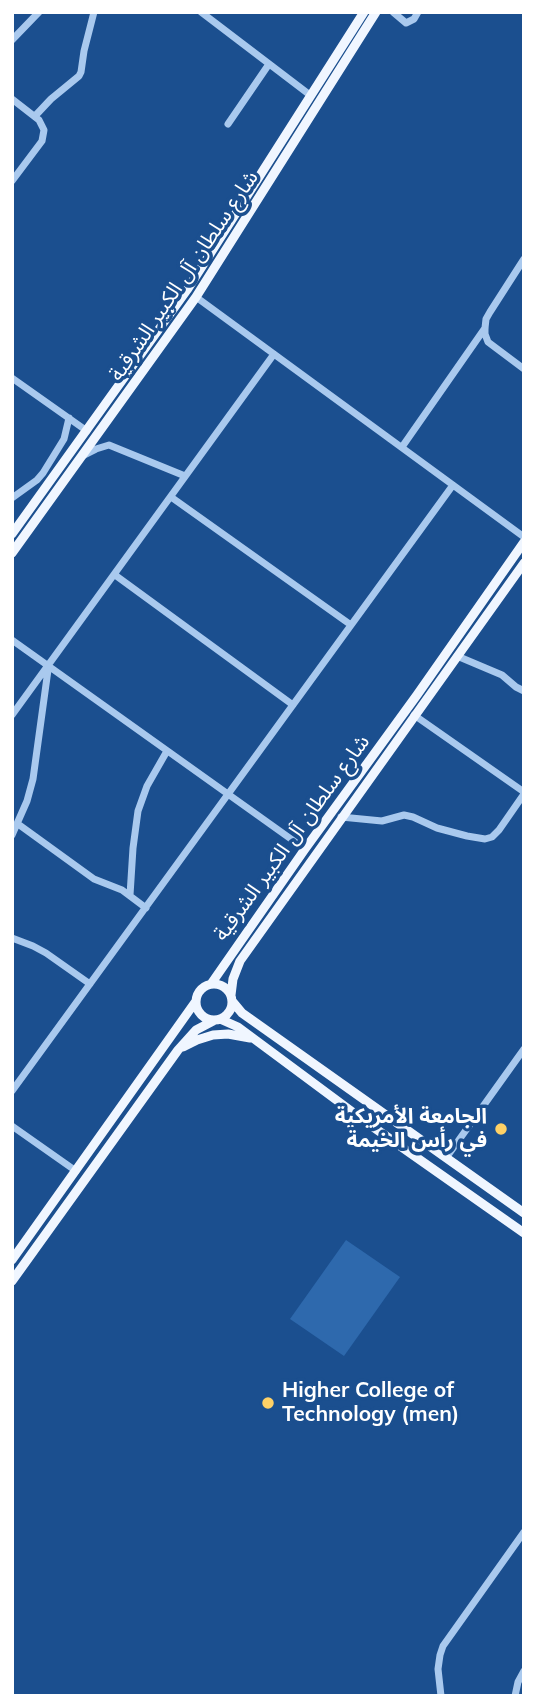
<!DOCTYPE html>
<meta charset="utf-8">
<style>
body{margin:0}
#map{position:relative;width:536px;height:1708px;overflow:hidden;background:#1b4f8f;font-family:Mulish,sans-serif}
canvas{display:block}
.frame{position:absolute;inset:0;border:14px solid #fff;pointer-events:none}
</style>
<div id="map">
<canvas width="536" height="1708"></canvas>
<div class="frame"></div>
</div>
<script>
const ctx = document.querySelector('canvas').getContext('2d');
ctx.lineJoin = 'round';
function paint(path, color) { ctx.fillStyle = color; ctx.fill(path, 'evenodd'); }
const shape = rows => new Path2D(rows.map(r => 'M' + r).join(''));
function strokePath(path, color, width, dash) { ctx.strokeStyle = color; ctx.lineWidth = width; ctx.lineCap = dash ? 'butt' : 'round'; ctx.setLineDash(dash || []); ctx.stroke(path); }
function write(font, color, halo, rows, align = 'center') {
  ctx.font = font + ' Mulish,"Noto Sans Arabic",sans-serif'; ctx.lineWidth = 7; ctx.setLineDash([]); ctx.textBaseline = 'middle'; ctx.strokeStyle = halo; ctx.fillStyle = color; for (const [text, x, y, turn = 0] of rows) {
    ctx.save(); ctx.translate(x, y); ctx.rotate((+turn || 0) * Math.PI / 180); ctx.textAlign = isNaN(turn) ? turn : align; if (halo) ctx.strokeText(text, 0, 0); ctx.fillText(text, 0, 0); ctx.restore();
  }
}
const green = shape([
 [346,1240,400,1277,344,1356,290,1319]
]);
const minor = shape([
 [201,12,310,95],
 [393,12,406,23,414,19,418,12],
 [12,40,39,12],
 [12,99,39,120,44,130,42,141,12,181],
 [35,116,51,99,79,76,81,72,84,51,94,12],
 [228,124,269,64],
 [524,259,490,312,486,319,485,328,485,334,488,342,524,369],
 [196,297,524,537],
 [12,378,87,431],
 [402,447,485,328],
 [84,455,96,449,109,445,185,476],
 [171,497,351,625],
 [12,498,37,480,43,473,64,439,69,418],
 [115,575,293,705],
 [12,640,305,849],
 [457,656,502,675,516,687,524,691],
 [12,715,274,354],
 [414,715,524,792],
 [341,817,382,821,404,815,413,817,437,828,467,836,485,839,492,837,499,830,524,794],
 [18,824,94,879,122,890,146,908],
 [12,835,27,801,33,779,48,670],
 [130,895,133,848,138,811,147,786,167,751],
 [12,938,33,946,46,953,90,984],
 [12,1091,453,485],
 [12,1126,76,1171],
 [446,1158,524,1049],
 [441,1696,438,1669,440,1655,443,1646,524,1532],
 [515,1696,518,1682,524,1671]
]);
const major = shape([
 [12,534,187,290,364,12],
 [12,553,196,297,376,12],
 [211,984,305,849,417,695,524,542],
 '196 1002a18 18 0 1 1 36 0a18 18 0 1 1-36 0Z',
 [231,995,233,979,240,961,524,563],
 [232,1001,242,1013,524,1213],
 [220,1019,238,1027,366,1122,524,1233],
 [183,1047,197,1040,213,1035,228,1034,250,1038],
 [12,1260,196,1001],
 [12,1281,178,1050,196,1030,215,1020]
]);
const markers = [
 [501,1129,7,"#ffd166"],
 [268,1403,7,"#ffd166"]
];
const streetNames = [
 ["شارع سلطان آل الكبير الشرقية",184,276,-56],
 ["شارع سلطان آل الكبير الشرقية",292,838,-54]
];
const poiNames = [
 ["الجامعة الأمريكية",487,1117],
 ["في رأس الخيمة",487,1141],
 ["Higher College of",282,1391,"left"],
 ["Technology (men)",282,1415,"left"]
];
paint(green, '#2e69ad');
strokePath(minor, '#a9c9ee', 7);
strokePath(major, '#f0f6ff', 9);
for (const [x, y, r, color] of markers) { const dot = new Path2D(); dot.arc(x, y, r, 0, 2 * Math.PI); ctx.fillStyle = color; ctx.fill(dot); strokePath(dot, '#1b4f8f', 2.5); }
write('21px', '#fff', '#1b4f8f', streetNames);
write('bold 21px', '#fff', '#1b4f8f', poiNames, 'right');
</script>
